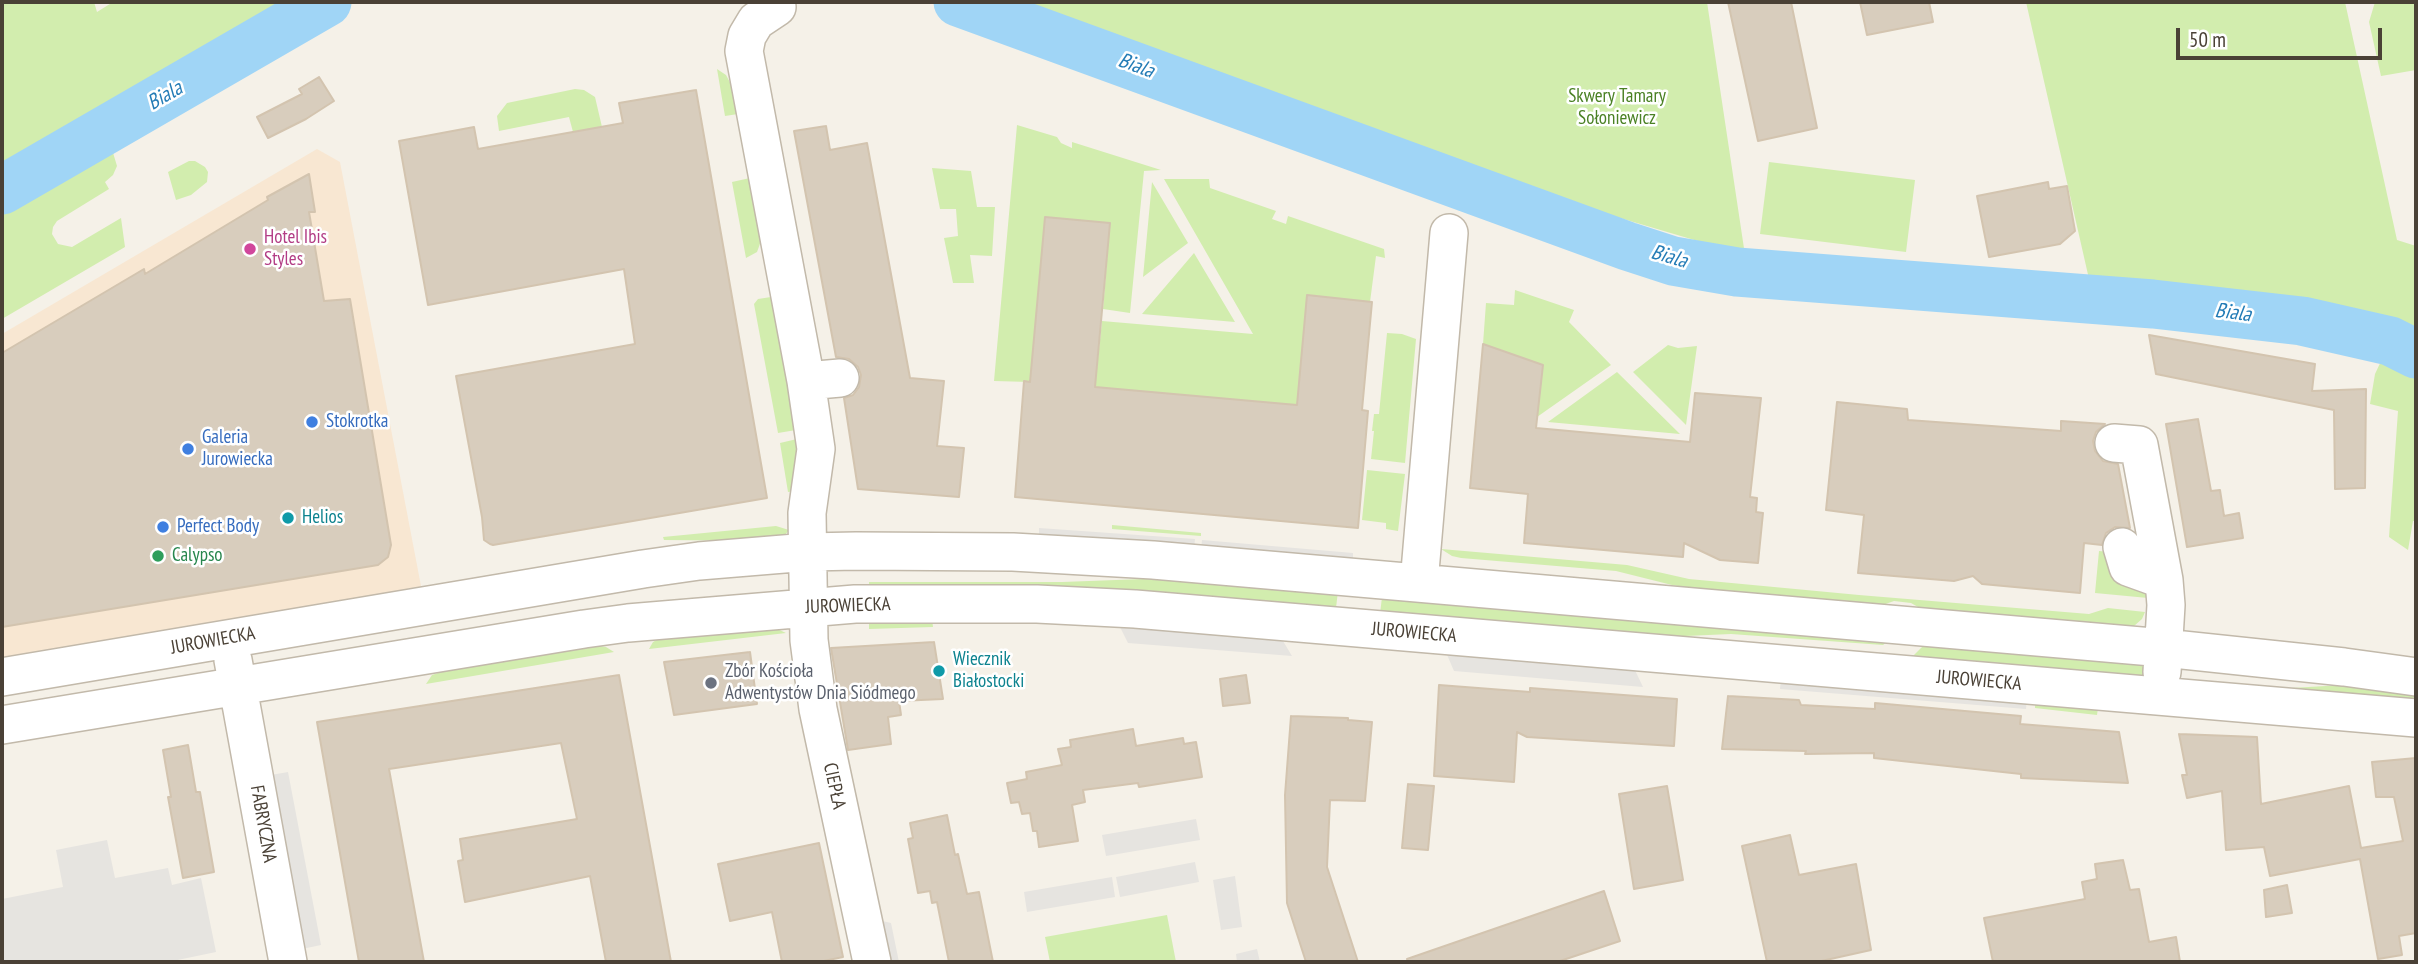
<!DOCTYPE html>
<meta charset="utf-8">
<style>
body{margin:0}
#map{position:relative;width:2418px;height:964px;overflow:hidden;background:#f5f1e8;font-family:"PT Sans Narrow",sans-serif}
canvas{display:block}
.frame{position:absolute;inset:0;border:4px solid #4a4136;pointer-events:none}
.scale{position:absolute;left:2176px;top:28px;width:206px;height:32px;box-sizing:border-box;border:4px solid #4a4136;border-top:0;padding-left:9px;font-size:21px;line-height:24px;white-space:nowrap;color:#4a4136;-webkit-text-stroke:5px #fff;paint-order:stroke}
</style>
<div id="map">
<canvas width="2418" height="964"></canvas>
<div class="frame"></div>
<div class="scale">50 m</div>
</div>
<script>
const ctx = document.querySelector('canvas').getContext('2d');
ctx.lineJoin = 'round';
function paint(path, color) { ctx.fillStyle = color; ctx.fill(path, 'evenodd'); }
const shape = rows => new Path2D(rows.map(r => 'M' + r).join(''));
function strokePath(path, color, width, dash) { ctx.strokeStyle = color; ctx.lineWidth = width; ctx.lineCap = dash ? 'butt' : 'round'; ctx.setLineDash(dash || []); ctx.stroke(path); }
function write(font, color, halo, rows, align = 'center') {
  ctx.font = font + ' "PT Sans Narrow",sans-serif'; ctx.lineWidth = 5; ctx.setLineDash([]); ctx.textBaseline = 'middle'; ctx.strokeStyle = halo; ctx.fillStyle = color; for (const [text, x, y, turn = 0] of rows) {
    ctx.save(); ctx.translate(x, y); ctx.rotate((+turn || 0) * Math.PI / 180); ctx.textAlign = isNaN(turn) ? turn : align; if (halo) ctx.strokeText(text, 0, 0); ctx.fillText(text, 0, 0); ctx.restore();
  }
}
const commercial = shape([
 [317,149,340,162,425,607,2,675,2,334]
]);
const green = shape([
 [2,2,94,2,97,12,113,2,325,2,2,184],
 [959,2,1707,2,1745,255,1282,118],
 [2026,2,2345,2,2397,240,2416,246,2416,521,2413,521,2408,550,2389,537,2398,411,2370,404,2375,374,2390,342,2302,320,2152,303,2089,279],
 [2375,2,2416,2,2416,70,2381,76,2369,22],
 [717,69,726,75,733,88,738,114,725,116],
 [575,89,584,90,595,97,602,127,573,132,569,117,499,131,497,116,507,103],
 [1017,125,1057,137,1061,143,1072,148,1072,142,1161,170,1144,171,1130,313,1103,309,1110,223,1045,217,1030,382,994,381],
 [108,136,117,166,113,175,105,182,109,189,57,221,53,227,52,234,58,244,72,247,121,218,125,247,2,319,2,206],
 [189,161,195,161,205,167,208,172,207,182,191,195,176,200,168,172],
 [1769,162,1915,180,1906,252,1760,234],
 [932,168,971,171,977,207,995,207,992,256,970,255,974,283,953,283,944,238,958,236,956,209,940,209],
 [750,178,761,241,757,252,746,258,732,182],
 [1164,179,1209,179,1210,188,1276,211,1272,219,1286,224,1288,216,1384,249,1385,258,1376,256,1370,302,1307,295,1297,405,1095,387,1102,321,1253,334],
 [1152,182,1188,243,1143,277],
 [1194,253,1235,322,1142,314],
 [1515,290,1574,310,1569,322,1611,365,1537,417,1542,365,1483,344,1486,303,1514,305],
 [771,297,796,430,778,433,754,304,758,299],
 [1387,333,1402,334,1416,339,1405,463,1371,459,1374,431,1372,431,1374,414,1379,414],
 [1668,345,1678,348,1697,346,1686,425,1633,372],
 [1617,372,1680,434,1548,422],
 [797,439,801,462,795,491,788,492,780,443],
 [1367,470,1405,474,1398,531,1386,529,1386,523,1362,520],
 [1112,525,1201,533,1201,536,1112,529],
 [776,526,789,530,785,535,772,541,664,540,663,537],
 [1441,549,1627,565,1689,579,1859,595,2089,614,2108,608,2145,612,2142,619,2134,626,2124,628,1925,611,1911,603,1894,601,1880,606,1714,592,1672,585,1616,571,1461,558,1452,556],
 [2099,551,2109,552,2147,593,2148,598,2095,593],
 [1170,578,1338,591,1336,608,869,587,869,582,1062,582],
 [1382,597,1887,642,1883,645,1731,634,1663,637,1380,614],
 [932,619,933,627,869,629,869,622],
 [773,627,786,633,649,649,653,642,662,637],
 [1927,642,2152,662,2143,679,1911,658],
 [594,645,606,647,614,652,426,684,432,675,450,669],
 [2343,685,2416,694,2416,703,2291,693,2291,688],
 [2035,702,2098,708,2097,715,2035,708],
 [1167,915,1176,962,1050,962,1045,937]
]);
const parking = shape([
 [1039,528,1195,539,1194,549,1039,538],
 [1202,540,1353,553,1353,562,1201,550],
 [1118,623,1280,636,1292,656,1128,643],
 [1445,650,1633,666,1643,687,1454,671],
 [1781,678,2027,699,2026,709,1780,689],
 [288,772,321,945,302,949,271,775],
 [1196,819,1200,840,1106,856,1102,835],
 [107,840,115,878,168,868,172,885,201,878,216,952,168,962,2,962,2,899,63,887,56,850],
 [1195,862,1199,882,1120,897,1116,877],
 [1235,876,1242,927,1221,930,1213,880],
 [1112,877,1115,897,1027,912,1024,892],
 [870,918,891,923,899,962,880,962],
 [1257,949,1260,962,1237,962,1236,954]
]);
const river = shape([
 [958,2,1627,246,1673,261,1737,272,2153,304,2302,321,2390,341,2416,354],
 [2,190,327,2]
]);
const building = shape([
 [1728,2,1791,2,1817,128,1758,141,1728,2],
 [1860,2,1929,2,1933,22,1867,35,1860,2],
 [319,77,334,101,306,119,268,138,257,117,302,94,299,89,319,77],
 [696,90,767,498,493,545,490,544,484,540,482,517,456,376,635,344,624,269,428,305,399,141,474,127,478,149,623,123,619,103,696,90],
 [826,126,830,150,867,143,910,378,944,381,937,446,964,448,959,497,858,489,844,398,853,395,859,387,861,375,858,367,849,359,836,357,794,131,826,126],
 [309,174,315,212,309,212,324,301,350,299,391,545,388,557,378,565,2,627,2,353,144,269,145,274,268,200,267,197,309,174],
 [2048,182,2049,189,2067,186,2075,231,2060,244,1989,257,1977,196,2048,182],
 [1045,217,1110,223,1095,387,1297,405,1307,295,1372,302,1362,410,1368,411,1358,528,1015,497,1024,381,1030,382,1045,217],
 [2149,335,2315,364,2312,391,2366,389,2365,488,2335,489,2334,410,2156,374,2149,335],
 [1483,344,1543,365,1536,428,1690,442,1695,393,1761,398,1750,497,1757,498,1756,512,1763,513,1758,563,1720,560,1684,543,1683,557,1524,543,1528,494,1470,488,1483,344],
 [1837,402,1907,409,1908,420,2061,431,2061,421,2105,424,2096,432,2093,441,2095,451,2103,461,2118,464,2130,528,2115,527,2106,533,2102,545,2084,543,2080,593,1982,584,1973,576,1954,581,1858,573,1864,515,1826,510,1837,402],
 [2198,419,2211,491,2220,490,2224,516,2239,513,2243,538,2187,547,2166,424,2198,419],
 [934,642,943,699,899,701,901,715,888,717,891,744,848,750,831,648,934,642],
 [750,652,757,704,674,715,664,662,750,652],
 [619,675,671,962,606,962,590,876,465,902,458,861,463,860,460,839,577,819,561,743,389,769,424,962,359,962,317,722,619,675],
 [1246,675,1250,703,1223,706,1220,679,1246,675],
 [1439,685,1530,692,1530,688,1677,699,1674,746,1527,737,1517,732,1514,782,1434,776,1439,685],
 [1728,696,1799,700,1801,705,1875,709,1875,703,2021,716,2020,724,2119,732,2128,783,2021,778,2021,774,1874,758,1874,753,1805,754,1806,751,1722,749,1728,696],
 [1291,716,1348,718,1348,720,1372,722,1365,801,1330,800,1327,867,1358,962,1306,962,1287,903,1285,795,1291,716],
 [1133,729,1136,746,1183,738,1184,744,1196,742,1202,777,1139,787,1138,783,1083,790,1085,802,1072,805,1078,841,1039,847,1037,831,1033,831,1030,813,1022,814,1019,802,1011,803,1007,783,1027,779,1026,772,1062,765,1058,749,1071,747,1070,740,1133,729],
 [2179,734,2257,737,2261,804,2349,786,2361,848,2403,841,2394,797,2376,797,2372,762,2416,758,2416,933,2399,936,2402,955,2378,959,2360,859,2270,876,2264,847,2226,850,2222,791,2187,798,2182,775,2187,775,2179,734],
 [188,745,196,792,200,792,214,872,183,878,168,797,171,797,163,750,188,745],
 [1408,784,1434,786,1428,850,1402,848,1408,784],
 [1667,786,1683,880,1634,889,1619,794,1667,786],
 [947,815,955,855,958,854,967,894,979,892,993,962,949,962,937,902,932,903,930,891,918,893,908,839,913,838,910,823,947,815],
 [1790,835,1799,875,1856,864,1871,950,1817,962,1767,962,1742,846,1790,835],
 [819,843,843,957,819,962,782,962,772,912,730,921,718,864,819,843],
 [2123,860,2130,890,2139,889,2149,942,2176,937,2180,962,1993,962,1984,918,2085,899,2082,882,2097,879,2095,864,2123,860],
 [2287,885,2292,913,2266,917,2264,890,2287,885],
 [1604,891,1620,941,1557,962,1408,962,1407,959,1604,891]
]);
const minor = shape([
 [777,7,756,21,747,36,744,51,806,381,816,449,807,513,809,640,818,709,872,962],
 [806,381,840,378],
 [2114,443,2139,445,2164,580,2166,605,2162,672],
 [2122,547,2128,567,2164,580],
 [1419,583,1449,233],
 [233,660,288,962],
 [2,677,643,569,699,561,808,552,856,551,1013,552,1153,560,2164,648,2344,667,2416,677],
 [2,725,584,629,628,623,855,604,1037,604,1135,609,2416,718]
]);
const markers = [
 [250,249,7,"#d1479c"],
 [312,422,7,"#3f7fe0"],
 [188,449,7,"#3f7fe0"],
 [288,518,7,"#0f9aa8"],
 [163,527,7,"#3f7fe0"],
 [158,556,7,"#2e9e5b"],
 [939,671,7,"#0f9aa8"],
 [711,683,7,"#6b7280"]
];
const parkNames = [
 ["Skwery Tamary",1617,97],
 ["Sołoniewicz",1617,119]
];
const hotelNames = [
 ["Hotel Ibis",264,238],
 ["Styles",264,260]
];
const shopNames = [
 ["Stokrotka",326,422],
 ["Galeria",202,438],
 ["Jurowiecka",202,460],
 ["Perfect Body",177,527]
];
const cultureNames = [
 ["Helios",302,518],
 ["Wiecznik",953,660],
 ["Białostocki",953,682]
];
const leisureNames = [
 ["Calypso",172,556]
];
const streetNames = [
 ["JUROWIECKA",848,606,-2],
 ["JUROWIECKA",1414,633,5],
 ["JUROWIECKA",213,641,-10],
 ["JUROWIECKA",1979,681,5],
 ["CIEPŁA",834,786,78],
 ["FABRYCZNA",263,824,80]
];
const worshipNames = [
 ["Zbór Kościoła",725,672],
 ["Adwentystów Dnia Siódmego",725,694]
];
const waterNames = [
 ["Biala",1136,66,20],
 ["Biala",165,96,-30],
 ["Biala",1669,257,16],
 ["Biala",2233,313,7]
];
paint(commercial, '#f8e7d2');
paint(green, '#d2edae');
paint(parking, '#e6e4e0');
strokePath(river, '#a0d5f6', 49);
paint(building, '#d8cdbd');
strokePath(building, '#d3c4af', 2);
strokePath(minor, '#c2b9aa', 40);
strokePath(minor, '#fff', 37);
for (const [x, y, r, color] of markers) { const dot = new Path2D(); dot.arc(x, y, r, 0, 2 * Math.PI); ctx.fillStyle = color; ctx.fill(dot); strokePath(dot, '#fff', 2.5); }
write('19px', '#4a8124', '#fff', parkNames);
write('19px', '#b23c85', '#fff', hotelNames, 'left');
write('19px', '#366cbe', '#fff', shopNames, 'left');
write('19px', '#0d838f', '#fff', cultureNames, 'left');
write('19px', '#27864d', '#fff', leisureNames, 'left');
write('19px', '#4a4136', '#fff', streetNames);
write('19px', '#5b616d', '#fff', worshipNames, 'left');
write('italic 21px', '#247cb6', '#fff', waterNames);
</script>
